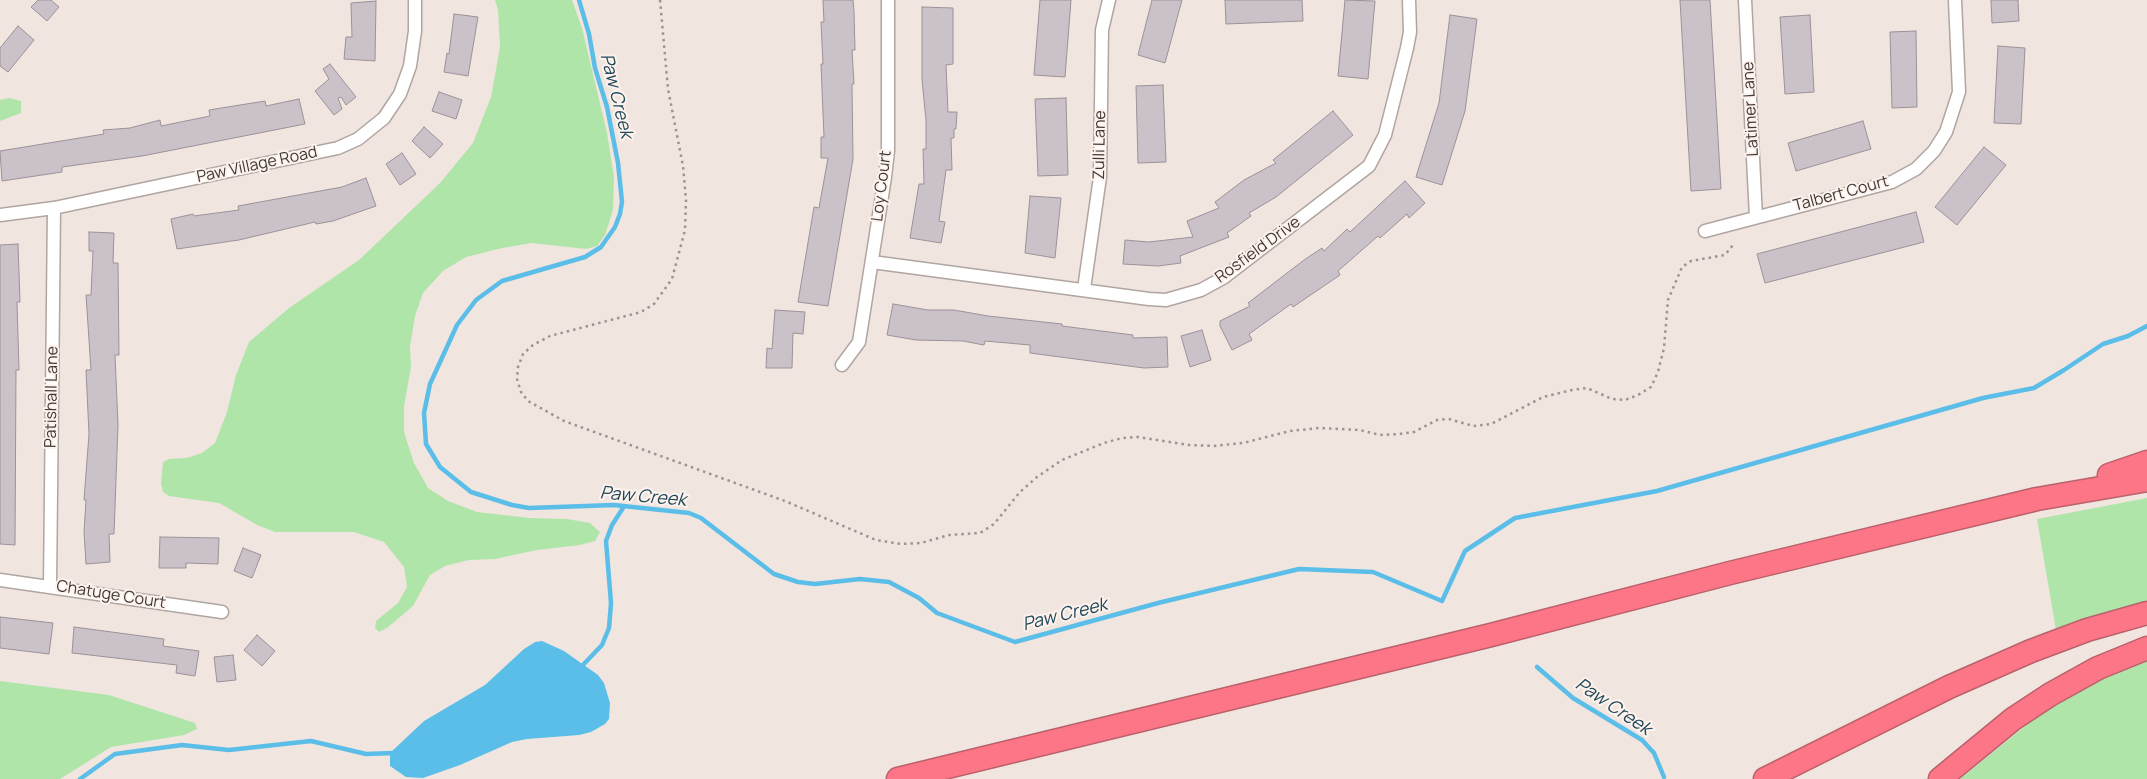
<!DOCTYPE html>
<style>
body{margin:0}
canvas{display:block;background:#f1e5df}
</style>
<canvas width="2147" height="779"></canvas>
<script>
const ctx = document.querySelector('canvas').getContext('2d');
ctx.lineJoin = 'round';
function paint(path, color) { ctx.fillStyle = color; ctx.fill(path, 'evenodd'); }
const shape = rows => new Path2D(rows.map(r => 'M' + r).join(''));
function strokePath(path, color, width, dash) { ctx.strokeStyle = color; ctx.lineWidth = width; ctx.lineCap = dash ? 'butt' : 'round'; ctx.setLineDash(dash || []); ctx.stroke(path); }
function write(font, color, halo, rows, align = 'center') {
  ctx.font = font + ' Manrope,sans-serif'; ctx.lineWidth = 4; ctx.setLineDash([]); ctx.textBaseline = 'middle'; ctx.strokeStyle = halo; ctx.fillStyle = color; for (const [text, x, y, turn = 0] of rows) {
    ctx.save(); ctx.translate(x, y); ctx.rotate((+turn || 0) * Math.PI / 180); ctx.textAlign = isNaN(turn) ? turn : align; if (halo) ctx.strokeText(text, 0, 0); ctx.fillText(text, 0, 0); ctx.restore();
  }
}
const green = shape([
 [495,0,572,0,582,28,607,133,614,177,613,210,605,235,597,246,586,249,532,243,502,248,466,257,443,271,423,293,415,316,410,346,411,367,404,406,404,432,414,463,428,488,448,501,477,512,530,518,567,519,590,523,600,532,595,541,580,545,537,550,495,559,469,560,445,566,430,575,413,606,387,628,379,632,375,628,376,621,398,603,407,587,404,567,384,542,354,532,275,532,257,525,219,503,169,496,163,492,161,484,163,462,169,459,186,458,202,453,215,443,227,412,236,375,249,342,289,308,359,260,440,183,473,143,491,97,500,47,498,10],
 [9,98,21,101,21,113,0,121,0,100],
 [2147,498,2147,604,2056,630,2037,519],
 [2147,657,2147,779,1960,779,2045,710,2095,680],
 [0,681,109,695,195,723,197,729,184,735,111,747,60,779,0,779]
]);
const water = shape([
 [542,641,564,651,598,675,604,683,610,703,609,719,605,724,591,732,579,735,527,739,512,742,460,765,423,778,406,777,390,766,390,753,424,721,485,685,524,649,535,642]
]);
const stream = shape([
 [579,0,589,34,595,68,607,107,618,163,622,202,620,214,615,227,601,247,585,257,502,281,476,300,457,325,430,384,424,413,426,444,440,467,471,492,512,505,529,508,614,505,689,513,701,518,774,574,798,582,815,584,860,579,889,582,919,598,937,613,1015,642,1158,603,1299,569,1373,572,1442,601,1465,551,1515,518,1657,491,1983,398,2034,388,2064,370,2103,344,2128,336,2147,326],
 [581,667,602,645,609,628,611,603,606,541,612,525,623,508],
 [1537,667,1573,698,1642,740,1654,753,1664,777],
 [80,779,115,754,182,745,229,750,311,741,366,754,394,753]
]);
const building = shape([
 [38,0,51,0,59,7,47,21,31,7,38,0],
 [823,0,853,0,854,12,855,50,852,50,854,84,852,84,853,159,828,306,798,302,814,207,819,208,828,158,821,158,821,137,824,137,821,64,823,64,821,22,824,22,823,0],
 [1040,0,1071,0,1065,77,1034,75,1040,0],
 [1152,0,1182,0,1165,63,1138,55,1152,0],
 [1225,0,1302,0,1303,21,1226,24,1225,0],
 [1345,0,1375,1,1368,79,1338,76,1345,0],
 [1680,0,1710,0,1721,189,1691,191,1680,0],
 [1991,0,2018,0,2019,21,1992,23,1991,0],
 [376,1,375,61,344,59,346,37,352,37,351,3,376,1],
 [922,7,953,8,953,64,946,65,948,112,957,112,956,129,954,129,954,138,951,138,952,170,946,170,939,221,945,222,941,243,910,238,919,184,924,184,923,149,926,149,926,120,922,80,922,7],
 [454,14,478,17,468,76,444,72,447,53,449,54,454,14],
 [1450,15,1477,19,1465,111,1442,185,1416,177,1439,103,1450,15],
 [1810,15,1814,92,1785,94,1780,17,1810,15],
 [18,26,34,40,8,72,0,66,0,48,18,26],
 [1916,31,1917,107,1892,108,1890,32,1916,31],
 [1998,46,2025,48,2021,124,1994,123,1998,46],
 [330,64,356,97,346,105,341,97,338,98,342,109,334,115,315,91,329,79,323,69,330,64],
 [1163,85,1166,162,1138,163,1136,86,1163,85],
 [439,92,462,100,456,119,432,111,439,92],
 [1066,98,1068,175,1038,176,1035,99,1066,98],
 [299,99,305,124,142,156,62,167,62,172,2,181,0,151,104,134,103,130,130,128,160,120,161,126,210,116,209,110,265,101,266,106,299,99],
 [1333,111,1353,135,1276,197,1249,213,1251,216,1227,233,1229,237,1180,256,1181,263,1158,266,1123,264,1125,240,1149,242,1193,237,1187,221,1219,208,1215,202,1244,180,1276,163,1273,160,1333,111],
 [1863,121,1871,149,1796,171,1788,143,1863,121],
 [424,127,443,144,430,158,412,141,424,127],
 [1984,147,2006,165,1957,225,1935,207,1984,147],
 [402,153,416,174,400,185,386,164,402,153],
 [366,178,376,206,333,221,316,224,315,222,239,240,177,249,171,219,193,214,194,216,239,210,238,206,342,187,366,178],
 [1405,181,1425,203,1409,218,1407,214,1380,238,1378,236,1338,271,1340,275,1293,307,1291,304,1249,334,1252,340,1232,350,1220,326,1220,321,1250,306,1248,303,1304,260,1322,248,1324,251,1347,229,1350,232,1405,181],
 [1030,196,1061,198,1055,258,1025,253,1030,196],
 [1916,212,1924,242,1765,283,1757,254,1916,212],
 [89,232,114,233,113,263,118,263,119,355,115,355,118,425,114,534,109,534,110,562,86,564,84,532,86,500,84,500,89,434,86,370,91,370,86,295,91,295,93,251,89,251,89,232],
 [18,244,20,302,17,302,19,370,16,370,15,545,0,544,0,245,18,244],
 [893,304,928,310,954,310,988,316,1062,324,1062,326,1133,335,1133,338,1167,337,1168,367,1144,368,1030,353,1030,345,985,341,984,345,963,341,916,340,887,335,893,304],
 [775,310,805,312,803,334,793,333,792,368,766,368,767,348,772,349,775,310],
 [1202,330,1211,360,1190,367,1181,336,1202,330],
 [160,537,219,538,218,564,186,563,186,568,159,568,160,537],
 [243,548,261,555,252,578,234,571,243,548],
 [0,617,53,623,49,654,0,648,0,617],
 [74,627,164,639,163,646,199,651,195,676,176,673,177,665,72,653,74,627],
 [257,635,275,651,262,666,244,650,257,635],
 [233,655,236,680,217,682,214,657,233,655]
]);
const path = shape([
 [660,0,668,89,683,166,686,200,685,230,672,279,654,304,641,312,550,336,533,345,523,354,518,367,517,379,521,392,528,401,564,421,785,501,876,540,901,544,921,543,949,535,980,533,994,524,1020,492,1037,477,1062,460,1104,443,1122,438,1138,437,1189,445,1213,446,1243,443,1290,431,1319,428,1360,430,1380,435,1399,434,1414,432,1437,420,1449,419,1473,426,1491,424,1543,397,1572,390,1587,388,1612,399,1625,400,1638,395,1651,387,1658,372,1664,348,1668,300,1682,267,1691,261,1725,255,1733,245]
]);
const minor = shape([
 [1745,0,1756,217],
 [0,215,54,208,338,148,358,139,384,118,400,94,410,66,415,31,415,0],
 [1705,231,1892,182,1916,169,1934,151,1946,132,1959,92,1955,0],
 [872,262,1149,299,1166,300,1201,290,1223,278,1369,166,1385,135,1407,48,1410,32,1409,0],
 [1084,289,1100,177,1102,30,1109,0],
 [842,365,859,342,885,177,888,151,888,0],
 [0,580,222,612],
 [50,586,54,208]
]);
const motorway = shape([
 [2109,475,2147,462],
 [898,779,1491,635,1730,573,2037,499,2147,480],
 [1765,779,1949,687,2031,651,2087,630,2147,613],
 [1940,779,2013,719,2051,694,2098,668,2147,648]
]);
const streetNames = [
 ["Latimer Lane",1751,109,-93],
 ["Zulli Lane",1100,145,-89],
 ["Paw Village Road",257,165,-12],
 ["Loy Court",882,186,-83],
 ["Talbert Court",1841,194,-15],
 ["Rosfield Drive",1258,250,-36],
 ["Patishall Lane",52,397,-89],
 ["Chatuge Court",111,595,9]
];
const waterNames = [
 ["Paw Creek",616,96,76],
 ["Paw Creek",643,497,5],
 ["Paw Creek",1065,615,-14],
 ["Paw Creek",1613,707,34]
];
paint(green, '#b0e5aa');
paint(water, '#5bbee8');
strokePath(stream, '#5bbee8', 4.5);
paint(building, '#cbc2c9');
strokePath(building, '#9b9299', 1);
strokePath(minor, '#b0a5a0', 15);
strokePath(motorway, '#ba616b', 25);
strokePath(path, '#9c9490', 2.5, [2.5, 4]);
strokePath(minor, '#fff', 12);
strokePath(motorway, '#fd7687', 22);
write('16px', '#3f3a38', '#fef2ed', streetNames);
write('italic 18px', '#1e495b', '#fef2ed', waterNames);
</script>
